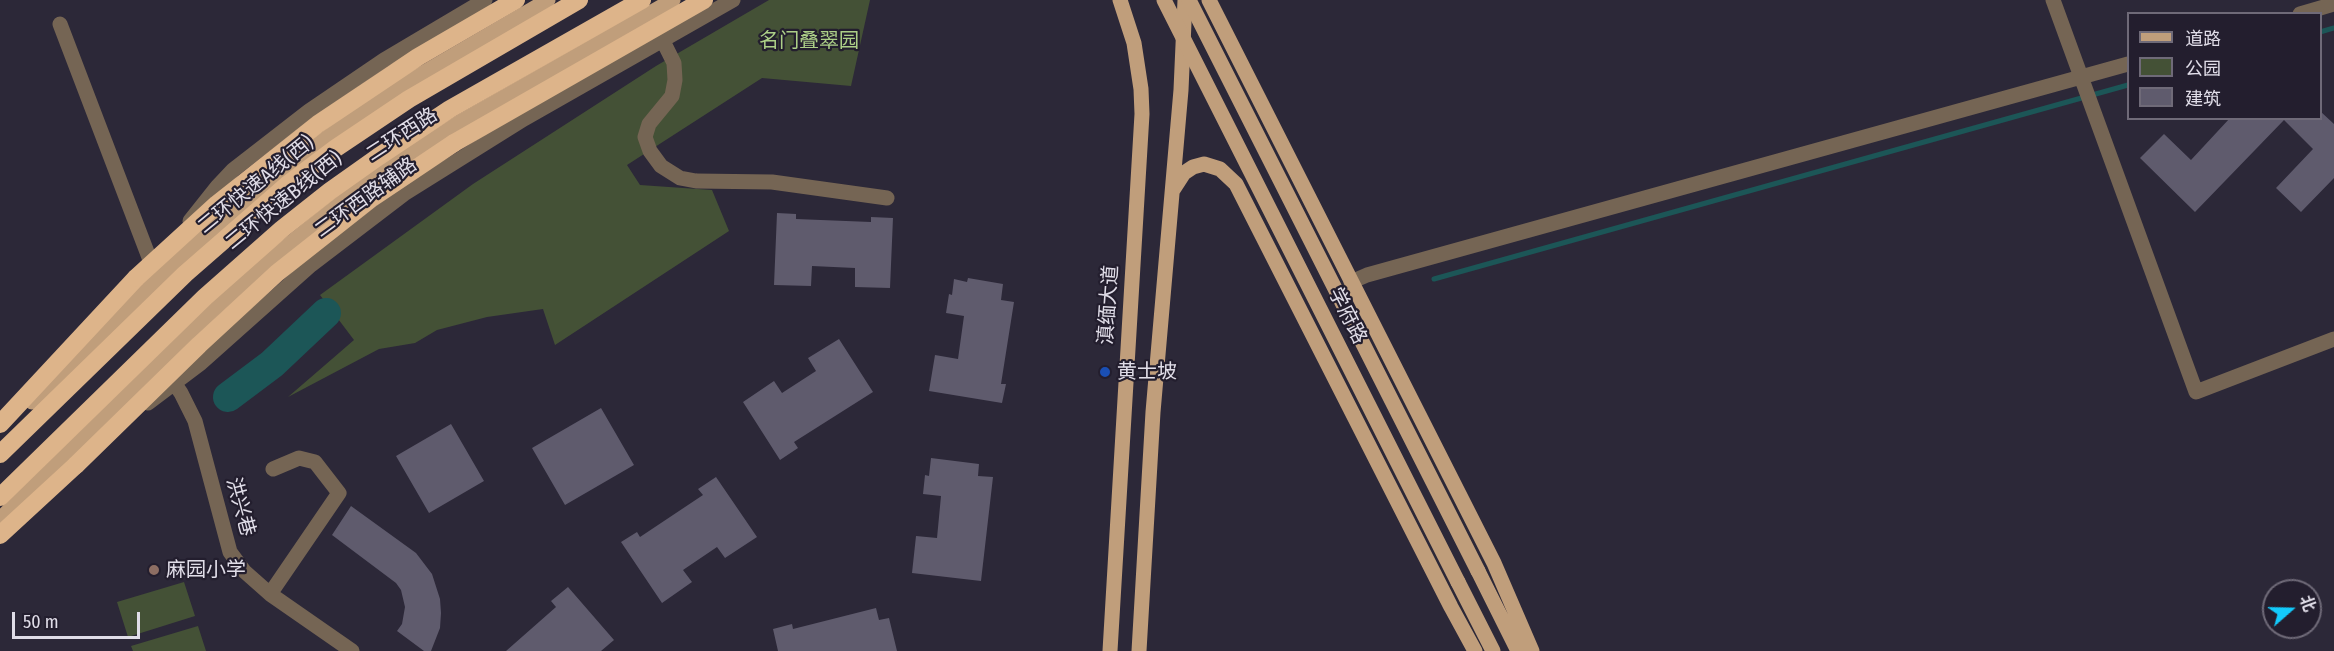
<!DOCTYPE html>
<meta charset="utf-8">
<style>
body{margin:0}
#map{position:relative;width:2334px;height:651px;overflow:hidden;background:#2c2838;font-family:"Fira Sans Condensed","Noto Sans SC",sans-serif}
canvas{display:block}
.legend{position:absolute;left:2127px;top:12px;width:195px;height:108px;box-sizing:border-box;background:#231e2e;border:2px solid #6f6a78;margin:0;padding:8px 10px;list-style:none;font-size:18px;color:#e0dde8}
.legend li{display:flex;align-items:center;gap:12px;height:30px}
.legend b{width:30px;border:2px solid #6f6a78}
.north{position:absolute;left:2262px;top:579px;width:60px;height:60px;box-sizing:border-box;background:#231e2e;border:2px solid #6f6a78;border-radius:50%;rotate:70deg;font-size:16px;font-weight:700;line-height:24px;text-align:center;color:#e0dde8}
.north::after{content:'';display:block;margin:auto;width:21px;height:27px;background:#13cafb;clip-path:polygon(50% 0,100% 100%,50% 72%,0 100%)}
.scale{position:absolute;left:12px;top:612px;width:128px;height:27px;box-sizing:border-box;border:3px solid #e0dde8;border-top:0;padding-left:8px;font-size:18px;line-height:21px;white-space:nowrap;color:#e0dde8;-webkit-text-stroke:4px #231e2e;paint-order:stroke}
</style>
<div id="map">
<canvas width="2334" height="651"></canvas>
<ul class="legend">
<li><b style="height:8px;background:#c09e7b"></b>道路</li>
<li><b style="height:16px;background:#445136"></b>公园</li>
<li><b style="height:16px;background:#5f5b6d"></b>建筑</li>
</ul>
<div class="north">北</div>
<div class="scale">50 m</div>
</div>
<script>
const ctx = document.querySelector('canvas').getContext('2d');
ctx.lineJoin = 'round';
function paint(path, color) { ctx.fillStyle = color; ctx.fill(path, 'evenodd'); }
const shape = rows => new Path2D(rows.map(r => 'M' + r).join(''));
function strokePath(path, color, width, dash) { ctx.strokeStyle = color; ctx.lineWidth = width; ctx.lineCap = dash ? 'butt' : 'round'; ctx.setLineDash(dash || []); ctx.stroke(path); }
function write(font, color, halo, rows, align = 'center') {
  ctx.font = font + ' "Fira Sans Condensed","Noto Sans SC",sans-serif'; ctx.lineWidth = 4.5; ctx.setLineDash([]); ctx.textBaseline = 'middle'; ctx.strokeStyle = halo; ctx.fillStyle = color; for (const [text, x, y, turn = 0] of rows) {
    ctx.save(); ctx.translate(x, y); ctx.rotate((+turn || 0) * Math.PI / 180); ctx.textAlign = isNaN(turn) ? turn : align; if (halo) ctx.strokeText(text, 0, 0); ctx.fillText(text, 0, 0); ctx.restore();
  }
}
const green = shape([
 [769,0,870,0,851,86,762,78,627,165,640,185,712,190,729,231,555,345,543,309,487,317,437,330,415,343,379,349,288,397,354,340,320,295,473,184,656,66],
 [184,582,195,616,128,637,117,602],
 [198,626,206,651,133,651,131,646]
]);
const stream = shape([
 [2320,32,2334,28],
 [1434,279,2128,85]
]);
const river = shape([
 [228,397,272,364,326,313]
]);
const building = shape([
 [2320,111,2334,124,2334,178,2301,212,2276,188,2313,149,2284,120,2195,212,2140,158,2164,134,2191,160,2230,118,2320,118],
 [777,213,796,214,796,219,871,222,871,217,893,218,890,288,855,287,855,268,812,266,811,286,774,285],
 [968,278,1003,284,1001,300,1014,302,1001,384,1006,384,1002,403,929,391,935,355,958,359,964,316,946,313,949,294,952,295,954,279,967,282],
 [839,339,873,392,794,442,798,448,780,460,743,402,774,381,782,393,816,371,808,358],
 [601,408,634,465,565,505,532,448],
 [451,424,484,481,429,513,396,456],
 [931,458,979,464,978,476,993,477,981,581,912,573,916,536,937,538,941,496,923,494,925,475,929,476],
 [716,477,757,537,725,558,717,547,683,570,692,582,662,603,621,542,637,532,640,537,703,495,698,489],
 [351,506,416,553,432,574,440,599,441,613,440,628,431,651,424,651,397,631,402,624,405,607,401,590,396,583,332,535],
 [568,587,614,640,601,651,506,651,556,607,551,601],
 [876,608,879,620,889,618,897,651,778,651,773,629,792,624,793,629]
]);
const minor = shape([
 [2053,0,2196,392,2334,339],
 [2300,14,2334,4],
 [60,24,155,273],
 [663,41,674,63,675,80,672,96,649,124,645,137,650,151,661,166,680,178,696,181,772,182,887,198],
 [190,221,217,187,233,170,309,111,384,60,485,0],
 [1351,282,1367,275,2128,64],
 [170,377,181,393,195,421,230,552,244,571,270,594,352,651],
 [148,403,201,363,311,265,404,194,524,119,733,0],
 [270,594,339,493,315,462,299,458,273,469]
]);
const major = shape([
 [1209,0,1494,563,1532,651],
 [1173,190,1184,173,1193,167,1204,164,1220,169,1236,184,1451,607,1475,651],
 [32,402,174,263,278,173,352,119,401,86,548,0],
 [0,519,216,308,267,262,340,203,386,169,458,123,673,0],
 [1478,571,1518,651],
 [1458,582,1493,651],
 [1110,651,1142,114,1141,89,1134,43,1120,0],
 [1139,651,1153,412,1181,90,1185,0]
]);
const highway = shape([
 [454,143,704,0],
 [0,424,136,278],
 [0,454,185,274,287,185,336,148,409,99,579,0],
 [0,497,205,297,282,229,330,191,378,157,450,109,642,0],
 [0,535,76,465]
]);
const majorBridge = shape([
 [1164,0,1458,582],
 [1189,0,1478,571]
]);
const highwayBridge = shape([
 [136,278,217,204,318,124,418,57,516,0],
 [76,465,199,345,277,273,372,198,454,143]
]);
const markers = [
 [1105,372,6,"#1a4fb4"],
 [154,570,6,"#8d6e63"]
];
const parkNames = [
 ["名门叠翠园",809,41]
];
const streetNames = [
 ["二环西路",402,135,-33],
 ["二环快速A线(西)",256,185,-39],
 ["二环西路辅路",366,198,-36],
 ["二环快速B线(西)",284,201,-39],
 ["滇缅大道",1109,305,-86],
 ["学府路",1347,316,63],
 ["洪兴巷",240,507,75]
];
const poiNames = [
 ["黄士坡",1117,372],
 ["麻园小学",166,570]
];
paint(green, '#445136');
strokePath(stream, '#1c5657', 5);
strokePath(river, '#1c5657', 30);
paint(building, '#5f5b6d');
strokePath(minor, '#756554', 15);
strokePath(major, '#c09e7b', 15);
strokePath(highway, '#ddb48a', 18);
strokePath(majorBridge, '#c09e7b', 15);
strokePath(highwayBridge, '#ddb48a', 18);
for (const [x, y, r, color] of markers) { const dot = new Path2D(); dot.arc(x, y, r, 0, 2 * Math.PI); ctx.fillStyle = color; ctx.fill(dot); strokePath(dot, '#231e2e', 2); }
write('20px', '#accf87', '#231e2e', parkNames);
write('20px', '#e0dde8', '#231e2e', streetNames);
write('20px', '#e0dde8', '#231e2e', poiNames, 'left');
</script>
